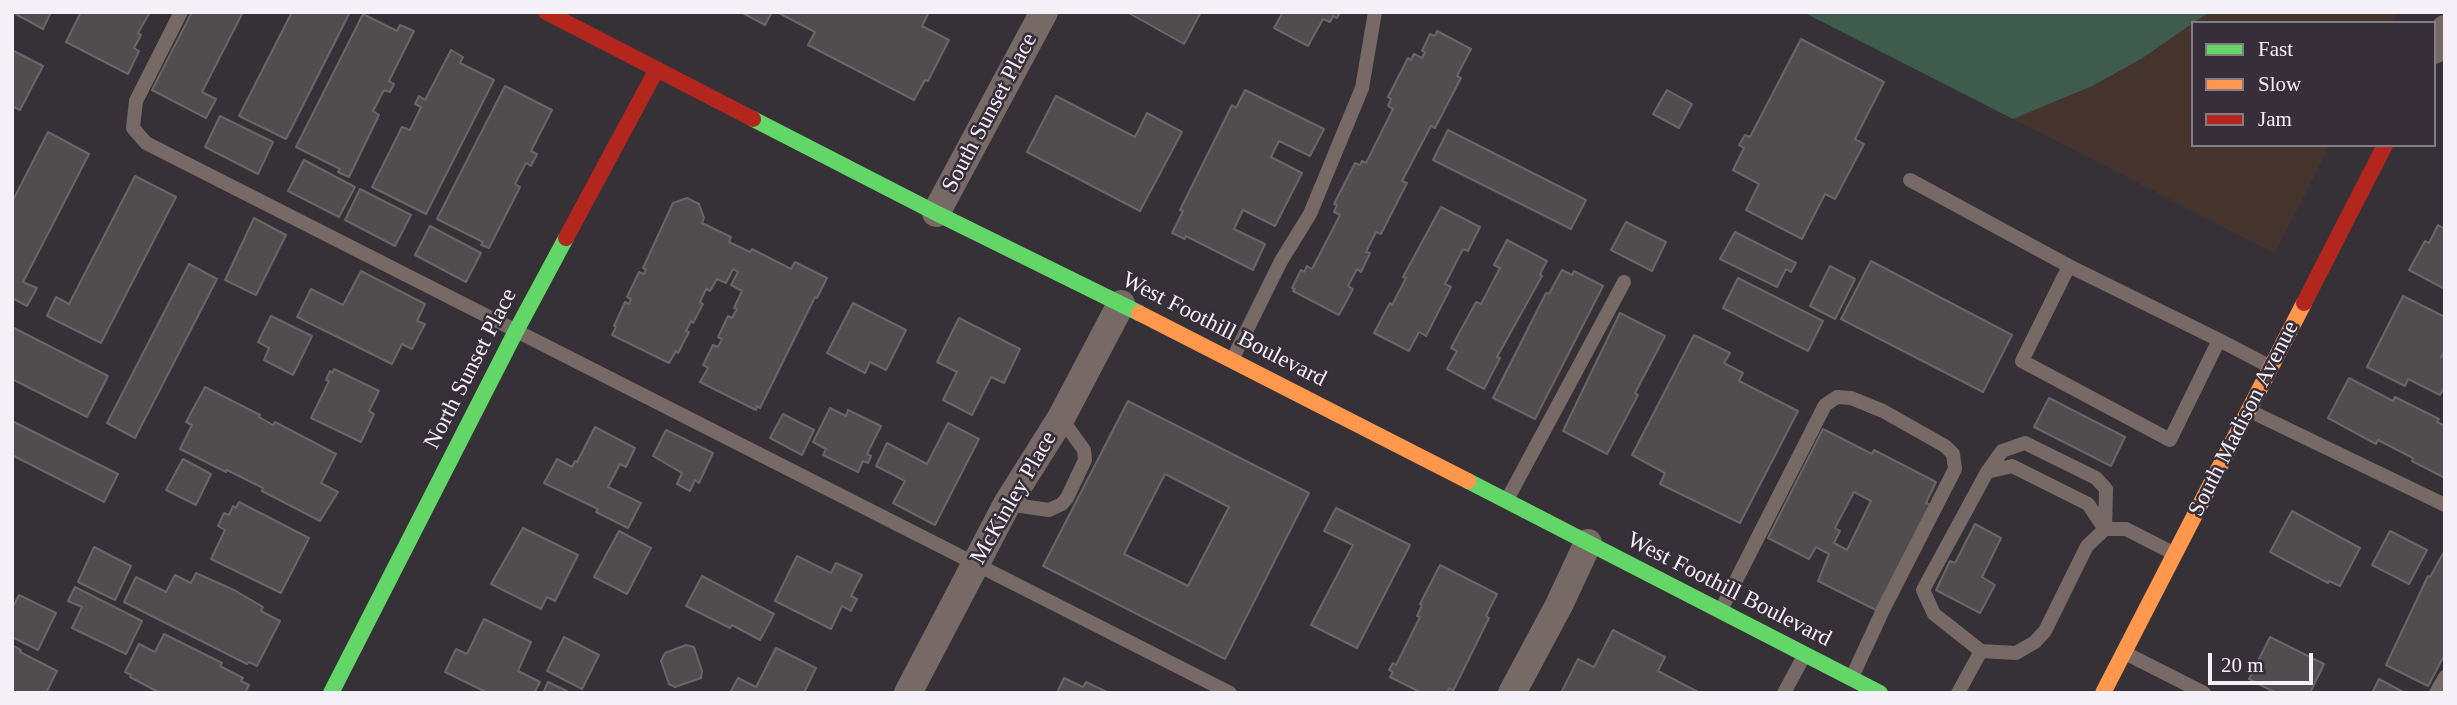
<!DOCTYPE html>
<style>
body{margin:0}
#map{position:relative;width:2457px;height:705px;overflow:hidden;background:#353136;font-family:"Times New Roman",serif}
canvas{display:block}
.frame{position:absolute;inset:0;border:14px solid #f5f0f7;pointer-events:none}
.legend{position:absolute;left:2191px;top:21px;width:245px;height:126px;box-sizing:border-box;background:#362e39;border:2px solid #827c85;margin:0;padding:9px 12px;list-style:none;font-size:21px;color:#f5f0f7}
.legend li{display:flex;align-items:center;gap:14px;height:35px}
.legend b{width:35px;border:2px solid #827c85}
.scale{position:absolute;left:2208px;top:653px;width:105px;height:32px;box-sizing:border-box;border:4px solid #f5f0f7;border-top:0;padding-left:9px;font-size:21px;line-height:24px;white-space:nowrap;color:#f5f0f7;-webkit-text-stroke:5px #362e39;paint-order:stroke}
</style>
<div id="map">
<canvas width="2457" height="705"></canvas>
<div class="frame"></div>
<ul class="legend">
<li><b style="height:9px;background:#63d668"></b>Fast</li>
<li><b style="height:9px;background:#ff974d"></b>Slow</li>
<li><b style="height:9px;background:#b3261e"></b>Jam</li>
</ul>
<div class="scale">20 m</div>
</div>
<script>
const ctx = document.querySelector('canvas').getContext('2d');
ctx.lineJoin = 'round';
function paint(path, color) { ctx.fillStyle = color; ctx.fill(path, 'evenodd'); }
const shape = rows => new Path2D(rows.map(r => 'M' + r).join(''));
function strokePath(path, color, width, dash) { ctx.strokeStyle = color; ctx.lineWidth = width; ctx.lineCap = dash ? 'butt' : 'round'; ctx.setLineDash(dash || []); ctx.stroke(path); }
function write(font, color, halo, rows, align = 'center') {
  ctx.font = font + ' "Times New Roman",serif'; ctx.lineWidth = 5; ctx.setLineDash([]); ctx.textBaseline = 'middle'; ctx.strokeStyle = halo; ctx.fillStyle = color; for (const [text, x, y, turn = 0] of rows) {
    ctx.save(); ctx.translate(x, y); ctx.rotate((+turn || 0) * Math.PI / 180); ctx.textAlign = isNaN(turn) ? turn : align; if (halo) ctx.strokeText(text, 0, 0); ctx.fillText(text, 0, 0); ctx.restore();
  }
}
const education = shape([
 [1803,12,2398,12,2393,23,2193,23,2193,145,2330,145,2275,253]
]);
const green = shape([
 [1803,12,2209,12,2141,59,2092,86,2013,119]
]);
const building = shape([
 [12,12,51,12,43,29,12,12],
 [81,12,150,12,138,33,141,35,134,48,139,51,128,74,66,42,81,12],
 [192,12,243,12,202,92,216,99,206,118,152,90,192,12],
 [292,12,350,12,286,139,239,116,292,12],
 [741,12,772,12,765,25,741,12],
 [777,12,929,12,922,26,949,40,928,81,925,80,914,100,808,45,815,32,777,12],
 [1127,12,1201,12,1184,44,1127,12],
 [1283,12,1340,12,1337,18,1333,16,1330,22,1323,19,1308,46,1274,28,1283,12],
 [363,14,397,31,400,25,414,31,389,81,394,84,390,92,384,90,373,111,379,115,349,177,338,172,340,169,296,147,363,14],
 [1437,31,1471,49,1457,76,1461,78,1435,128,1431,126,1402,181,1407,183,1381,234,1376,232,1366,252,1370,253,1361,272,1357,269,1348,286,1353,289,1339,315,1293,291,1295,289,1292,288,1301,270,1304,272,1307,266,1312,269,1340,215,1334,212,1337,205,1334,204,1355,163,1360,165,1362,161,1366,163,1393,109,1388,106,1391,99,1388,97,1408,58,1411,60,1414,54,1422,58,1425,52,1422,51,1430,34,1435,36,1437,31],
 [1801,39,1884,82,1855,139,1864,144,1835,199,1825,194,1802,239,1746,210,1759,184,1733,170,1744,148,1739,145,1745,135,1750,137,1801,39],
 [12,50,43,66,20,110,12,106,12,50],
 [451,50,463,57,460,63,494,80,426,214,372,187,402,127,410,130,421,107,415,104,419,96,425,100,451,50],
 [505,86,552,110,531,151,537,154,531,166,526,163,515,184,520,187,489,248,481,245,483,242,437,219,505,86],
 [1245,90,1324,129,1310,156,1279,141,1271,157,1302,173,1275,226,1243,210,1234,229,1265,244,1253,270,1186,236,1185,239,1172,233,1183,211,1180,210,1232,105,1236,108,1245,90],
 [1667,90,1692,104,1679,128,1653,114,1667,90],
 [1056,96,1135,137,1147,113,1182,132,1140,211,1027,152,1056,96],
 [220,116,273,142,258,174,205,147,220,116],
 [1448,130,1586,200,1571,229,1433,160,1448,130],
 [48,132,89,154,23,282,37,288,27,306,12,298,12,202,48,132],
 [304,160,355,187,339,217,288,191,304,160],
 [135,176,176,197,101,343,47,316,56,297,69,304,135,176],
 [360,189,411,215,395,246,345,220,360,189],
 [687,198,699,204,704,218,702,223,731,237,729,242,750,252,752,249,791,269,795,262,827,278,817,298,815,297,760,408,757,406,756,410,700,382,708,368,703,365,713,345,718,347,722,339,718,337,728,316,732,318,737,309,734,308,742,291,731,285,738,272,733,269,726,283,717,279,710,291,706,289,700,302,703,304,693,323,691,321,686,331,689,332,678,353,676,351,669,363,612,335,616,327,614,326,625,302,629,304,631,299,627,297,639,272,644,274,646,270,643,268,673,203,687,198],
 [1441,207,1480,227,1468,251,1463,249,1445,284,1451,287,1426,336,1419,332,1409,351,1374,333,1390,303,1392,305,1406,278,1403,277,1441,207],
 [254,218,286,235,256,295,225,280,254,218],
 [1626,222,1666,242,1652,271,1611,250,1626,222],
 [2438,225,2445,229,2445,289,2409,270,2425,241,2429,243,2438,225],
 [430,226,481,253,466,282,415,255,430,226],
 [1735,232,1796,263,1791,272,1786,269,1777,287,1720,259,1735,232],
 [1507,240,1547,261,1540,274,1542,276,1497,357,1500,358,1484,389,1447,369,1457,351,1451,348,1476,302,1481,304,1500,268,1494,265,1507,240],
 [1871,261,2012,335,1983,392,1841,319,1871,261],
 [189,264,217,279,135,438,107,423,189,264],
 [1830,266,1855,279,1835,319,1810,306,1830,266],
 [1562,270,1572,275,1574,271,1603,286,1535,419,1493,398,1546,293,1549,294,1562,270],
 [361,271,425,304,417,321,425,324,412,349,402,344,392,364,297,317,311,289,343,305,361,271],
 [1738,278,1823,321,1808,351,1723,308,1738,278],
 [2403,296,2445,317,2445,350,2441,357,2445,358,2445,386,2440,395,2408,379,2405,386,2367,367,2403,296],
 [853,303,906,330,886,370,870,362,865,373,827,353,853,303],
 [1620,313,1665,336,1635,393,1638,395,1607,454,1563,431,1620,313],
 [271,316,312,336,293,375,264,360,269,348,258,342,271,316],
 [959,318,1020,349,1004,383,991,377,972,415,943,400,957,372,937,362,959,318],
 [12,327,108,376,87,417,12,379,12,327],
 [1694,335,1730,353,1724,363,1743,373,1739,381,1798,411,1740,523,1660,484,1665,473,1632,455,1694,335],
 [334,369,379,391,369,411,374,414,361,442,311,418,329,381,326,380,330,371,332,373,334,369],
 [2349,378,2393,401,2395,397,2439,419,2437,422,2445,426,2445,478,2412,461,2413,458,2378,440,2376,444,2328,418,2349,378],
 [205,387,260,415,259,417,273,425,275,422,336,454,321,483,338,492,320,521,262,491,263,488,227,470,226,472,180,449,192,425,186,422,205,387],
 [2049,398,2125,437,2111,466,2034,427,2049,398],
 [1128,401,1309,493,1225,659,1043,566,1128,401],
 [1165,474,1229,507,1188,586,1124,554,1165,474],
 [830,408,846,416,848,410,881,426,867,454,871,456,868,463,863,461,858,472,823,455,826,449,813,442,830,408],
 [783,414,814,430,802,455,770,438,783,414],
 [12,421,118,474,104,502,12,455,12,421],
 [948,423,979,439,935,525,893,503,905,481,876,466,887,443,927,464,948,423],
 [595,427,635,448,626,467,620,464,608,487,641,503,628,528,596,512,598,509,544,483,557,459,572,467,575,461,577,462,595,427],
 [1823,429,1872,454,1874,450,1936,482,1926,503,1930,505,1876,610,1818,581,1829,554,1816,547,1809,559,1768,538,1823,429],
 [1854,492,1871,501,1847,550,1834,543,1840,531,1835,528,1854,492],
 [666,430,713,453,699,483,695,480,690,491,677,484,682,473,653,456,666,430],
 [183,459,211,474,196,505,166,490,183,459],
 [239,502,309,538,281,593,211,559,225,530,218,526,224,513,229,515,233,506,236,508,239,502],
 [1336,508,1410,545,1357,648,1311,625,1353,545,1324,531,1336,508],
 [2292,511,2360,548,2340,586,2329,581,2328,583,2270,552,2292,511],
 [1975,524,2001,538,1982,577,1995,585,1980,613,1936,590,1950,561,1955,563,1975,524],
 [523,528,578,555,555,601,547,597,541,609,491,584,523,528],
 [619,531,651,548,627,594,594,577,619,531],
 [2390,531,2427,550,2409,584,2372,565,2390,531],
 [94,547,131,566,115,600,78,582,94,547],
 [2445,550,2445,654,2428,686,2386,665,2428,576,2430,577,2445,550],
 [797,556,831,573,836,563,862,575,851,596,857,599,851,611,842,606,831,629,775,601,797,556],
 [1440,565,1497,594,1486,616,1489,618,1453,691,1449,688,1447,693,1422,693,1390,677,1393,672,1389,670,1393,663,1396,665,1420,617,1417,616,1422,605,1420,604,1440,565],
 [196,573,234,590,263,607,261,611,280,621,257,666,249,662,247,664,124,602,136,577,166,592,175,575,191,583,196,573],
 [702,576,774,614,760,640,732,625,730,628,686,606,702,576],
 [75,587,142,621,126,654,72,628,82,607,68,601,75,587],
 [19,595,56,613,38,650,12,637,12,604,14,605,19,595],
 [484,619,531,642,518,671,540,682,534,693,488,693,445,672,456,649,467,654,484,619],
 [1613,630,1665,657,1658,671,1700,693,1561,693,1578,659,1594,667,1613,630],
 [164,634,222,663,220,666,243,678,241,681,249,685,245,693,160,693,130,677,131,675,125,672,139,644,155,652,164,634],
 [564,637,599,655,582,689,547,671,564,637],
 [2270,637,2324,664,2310,693,2276,693,2249,679,2270,637],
 [12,645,21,650,20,652,57,671,46,693,12,693,12,645],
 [686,645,694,647,702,671,701,678,675,687,669,684,661,661,665,653,686,645],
 [776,648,816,668,804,693,730,693,738,678,756,687,776,648],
 [1064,678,1083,687,1086,682,1109,693,1057,693,1064,678],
 [2379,679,2405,693,2372,693,2379,679],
 [548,682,567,691,566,693,543,693,548,682]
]);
const lane = shape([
 [181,12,136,101,133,128,146,143,1230,693],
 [1910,180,2069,266],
 [2219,340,2170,440,2022,361,2069,266,2219,340,2269,366],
 [1233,358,1281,261,1310,214,1362,88,1375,12],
 [2250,411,2445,505],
 [1987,472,2002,451,2025,443,2096,478,2106,489,2105,529],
 [1508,498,1624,282],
 [1007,504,1049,510,1062,504,1067,498,1085,460,1084,450,1061,418],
 [1722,608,1825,405,1837,397,1851,398,1883,411,1945,446,1953,454,1955,469,1883,610,1852,677],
 [1981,651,1934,614,1923,590,1987,472,2012,466,2088,504,2105,529],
 [2125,653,2204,693],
 [1784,693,1804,656],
 [1958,693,1981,651,2016,653,2035,642,2045,631,2087,546,2105,529,2126,529,2173,553],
 [2436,693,2445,677]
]);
const street = shape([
 [2434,50,2445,29],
 [936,213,1044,12],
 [908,693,1007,504,1061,418,1121,304],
 [1512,693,1559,605,1588,543]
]);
const fast = shape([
 [753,119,936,213,1139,313],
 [1468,481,1880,693],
 [331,693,516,331,566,238]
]);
const slow = shape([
 [1139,313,1468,481],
 [2103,693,2304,303]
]);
const jam = shape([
 [546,12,753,119],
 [566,238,657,69],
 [2304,303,2385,145]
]);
const streetNames = [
 ["South Sunset Place",990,113,-62],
 ["West Foothill Boulevard",1224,330,27],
 ["North Sunset Place",471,369,-63],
 ["South Madison Avenue",2244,419,-63],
 ["McKinley Place",1014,498,-60],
 ["West Foothill Boulevard",1729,590,27]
];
paint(education, '#44342d');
paint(green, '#3f5b4e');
paint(building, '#514c4d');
strokePath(building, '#6a6666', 2);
strokePath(lane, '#766966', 14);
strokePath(street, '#766966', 28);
strokePath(fast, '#63d668', 16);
strokePath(slow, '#ff974d', 16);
strokePath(jam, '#b3261e', 16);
write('23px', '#f5f0f7', '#362e39', streetNames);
</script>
